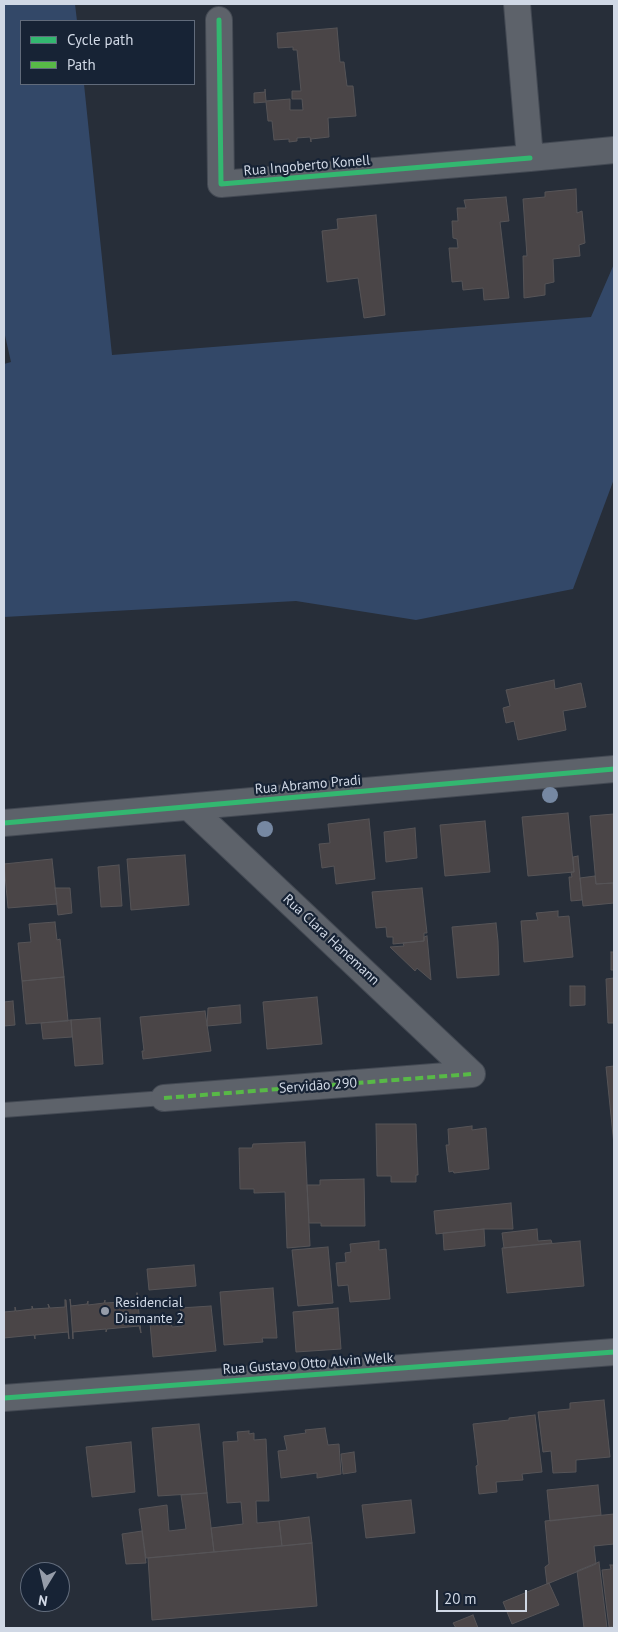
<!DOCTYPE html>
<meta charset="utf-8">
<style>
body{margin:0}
#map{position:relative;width:618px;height:1632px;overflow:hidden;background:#272e39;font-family:"PT Sans",sans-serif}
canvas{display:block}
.frame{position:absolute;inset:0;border:5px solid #d0d8e5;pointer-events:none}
.legend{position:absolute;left:20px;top:20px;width:175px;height:65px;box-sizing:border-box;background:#172335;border:1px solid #616b7b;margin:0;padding:6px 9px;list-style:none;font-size:15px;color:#d0d8e5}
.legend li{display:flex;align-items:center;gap:10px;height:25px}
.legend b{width:25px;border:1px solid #616b7b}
.north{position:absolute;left:20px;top:1562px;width:50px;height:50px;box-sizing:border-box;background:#172335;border:1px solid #616b7b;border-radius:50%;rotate:189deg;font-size:14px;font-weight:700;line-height:20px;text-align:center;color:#d0d8e5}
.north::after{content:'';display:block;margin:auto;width:18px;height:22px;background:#959ca9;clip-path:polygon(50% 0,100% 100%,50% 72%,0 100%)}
.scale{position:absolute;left:436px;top:1590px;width:91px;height:22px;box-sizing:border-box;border:2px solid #d0d8e5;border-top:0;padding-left:6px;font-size:15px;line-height:18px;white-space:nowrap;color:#d0d8e5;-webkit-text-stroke:4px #172335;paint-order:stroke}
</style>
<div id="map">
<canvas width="618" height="1632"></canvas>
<div class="frame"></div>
<ul class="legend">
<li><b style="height:6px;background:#33b770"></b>Cycle path</li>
<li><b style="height:6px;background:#58b947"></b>Path</li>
</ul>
<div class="north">N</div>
<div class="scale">20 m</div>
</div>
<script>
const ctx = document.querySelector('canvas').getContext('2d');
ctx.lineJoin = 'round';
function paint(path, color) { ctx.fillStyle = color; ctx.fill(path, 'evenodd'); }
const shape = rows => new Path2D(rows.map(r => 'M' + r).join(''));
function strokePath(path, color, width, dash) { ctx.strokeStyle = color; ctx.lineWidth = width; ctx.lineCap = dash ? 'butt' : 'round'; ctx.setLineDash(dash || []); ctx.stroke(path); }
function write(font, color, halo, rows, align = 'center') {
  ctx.font = font + ' "PT Sans",sans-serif'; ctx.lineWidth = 4.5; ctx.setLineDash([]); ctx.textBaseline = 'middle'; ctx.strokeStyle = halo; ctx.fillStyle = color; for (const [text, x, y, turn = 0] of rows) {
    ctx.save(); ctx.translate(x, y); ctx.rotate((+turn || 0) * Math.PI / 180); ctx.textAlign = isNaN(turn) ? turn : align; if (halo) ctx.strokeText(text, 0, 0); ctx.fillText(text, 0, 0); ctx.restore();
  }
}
const green = shape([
 [4,4,75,4,77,21,21,21,21,84,84,84,112,355,591,317,614,264,614,479,573,589,416,620,296,601,4,617,4,364,11,362,4,331]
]);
const building = shape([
 [337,28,340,62,344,62,347,86,353,86,356,116,328,118,329,137,311,139,311,142,310,137,297,138,297,141,289,142,289,139,274,140,272,121,268,121,266,102,254,103,254,93,265,92,265,89,266,101,290,99,290,110,303,110,302,99,292,99,292,91,301,91,297,50,293,50,293,47,278,48,277,33,337,28],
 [576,189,577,213,582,211,585,243,579,245,580,256,553,259,554,282,545,284,545,295,524,298,523,256,527,256,523,199,545,197,545,192,576,189],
 [506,197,509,221,500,222,509,298,484,300,483,288,463,290,462,281,452,282,449,248,458,248,457,239,453,238,452,221,458,221,457,208,466,208,464,200,506,197],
 [376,215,385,315,364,318,358,278,327,282,322,231,338,229,337,219,376,215],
 [554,680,555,689,581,683,586,707,563,711,566,730,518,740,514,721,506,723,503,708,510,706,506,690,554,680],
 [568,813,574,872,528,876,522,817,568,813],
 [614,814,614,883,596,884,590,816,614,814],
 [369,819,375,879,336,884,334,866,322,868,319,844,330,843,328,824,369,819],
 [485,821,490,872,445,876,440,825,485,821],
 [415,828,417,858,386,862,384,832,415,828],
 [185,855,189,905,131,910,127,859,185,855],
 [578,856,582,900,571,901,569,877,572,877,571,872,574,872,573,857,578,856],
 [52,859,57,904,8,908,4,864,52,859],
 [119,865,122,906,101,907,98,867,119,865],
 [595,876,596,884,613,883,614,903,583,906,580,878,595,876],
 [55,888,70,888,72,913,58,915,55,888],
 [422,888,427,933,424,933,424,941,393,944,393,937,387,937,386,927,376,928,372,892,422,888],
 [558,911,558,917,569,916,573,957,524,962,521,921,538,920,536,913,558,911],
 [55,922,57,940,60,939,64,977,22,981,18,943,31,942,29,924,55,922],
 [496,923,498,941,499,975,457,978,452,927,496,923],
 [427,936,431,980,417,968,415,971,390,947,404,946,403,943,424,941,424,937,427,936],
 [611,952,614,952,614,970,611,970,611,952],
 [64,977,68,1021,26,1024,22,981,64,977],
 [614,978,614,1023,608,1023,606,979,614,978],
 [570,986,585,986,585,1005,570,1006,570,986],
 [317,997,322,1044,267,1049,263,1002,317,997],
 [13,1001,15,1025,4,1026,4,1002,13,1001],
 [240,1005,241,1023,207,1026,208,1008,240,1005],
 [205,1011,211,1051,143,1059,142,1051,144,1051,140,1017,205,1011],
 [100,1018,103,1064,75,1066,71,1020,100,1018],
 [71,1020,72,1037,43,1039,41,1023,71,1020],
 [614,1066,614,1145,606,1067,614,1066],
 [376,1124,416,1124,418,1175,416,1175,416,1182,391,1182,391,1176,377,1176,376,1124],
 [472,1126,472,1130,486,1128,489,1169,454,1173,453,1171,449,1172,446,1145,449,1145,448,1129,472,1126],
 [305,1142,310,1246,287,1248,285,1192,254,1193,254,1189,240,1189,239,1148,252,1148,253,1144,305,1142],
 [364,1179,365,1226,321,1226,321,1223,309,1223,307,1185,320,1185,320,1180,364,1179],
 [511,1203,513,1229,484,1229,436,1234,434,1211,511,1203],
 [484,1229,485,1246,444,1250,443,1233,484,1229],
 [537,1229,538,1241,551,1240,552,1243,504,1248,502,1233,537,1229],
 [379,1241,379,1250,386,1249,390,1299,350,1302,348,1285,338,1286,336,1263,346,1262,345,1253,351,1252,350,1244,379,1241],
 [580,1241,584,1286,507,1293,502,1248,580,1241],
 [328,1247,333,1303,298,1306,292,1250,328,1247],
 [194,1265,196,1286,149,1290,147,1269,194,1265],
 [273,1288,277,1338,262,1338,263,1342,224,1345,220,1292,273,1288],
 [137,1293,141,1333,139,1326,107,1329,106,1332,106,1329,73,1332,73,1339,70,1299,71,1306,87,1304,88,1301,88,1305,104,1303,105,1300,105,1303,121,1302,121,1298,121,1302,137,1301,137,1293],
 [65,1300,66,1300,69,1339,68,1332,35,1335,35,1339,34,1335,4,1338,4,1312,15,1311,15,1307,16,1311,32,1309,32,1306,33,1309,49,1308,48,1304,50,1308,65,1307,65,1300],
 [211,1306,216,1351,153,1357,150,1323,171,1321,172,1327,183,1326,180,1308,211,1306],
 [338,1308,341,1349,296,1352,293,1312,338,1308],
 [604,1400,610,1457,576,1460,576,1472,553,1473,551,1451,543,1452,538,1412,570,1409,570,1403,604,1400],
 [535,1415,542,1472,522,1474,523,1480,496,1482,497,1492,479,1494,476,1466,478,1465,473,1424,509,1420,509,1418,535,1415],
 [199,1424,207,1493,158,1496,152,1428,199,1424],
 [325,1428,328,1445,339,1444,341,1474,317,1478,317,1473,281,1478,278,1451,287,1450,284,1436,306,1433,305,1430,325,1428],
 [249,1431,249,1434,254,1433,254,1440,266,1439,269,1501,256,1501,257,1523,279,1521,282,1546,214,1552,211,1528,243,1524,241,1502,227,1503,223,1442,238,1441,237,1432,249,1431],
 [131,1442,135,1492,92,1497,86,1447,131,1442],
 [354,1452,356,1472,343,1474,341,1454,354,1452],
 [598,1485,601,1515,550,1521,547,1490,598,1485],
 [207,1493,214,1552,146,1558,139,1509,167,1505,169,1531,186,1529,181,1495,207,1493],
 [411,1500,415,1533,366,1538,362,1505,411,1500],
 [614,1514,614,1544,594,1546,596,1564,547,1584,545,1567,549,1564,545,1521,614,1514],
 [309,1517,312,1543,282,1546,279,1521,309,1517],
 [142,1531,146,1563,126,1564,122,1534,142,1531],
 [312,1543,317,1606,152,1620,148,1558,312,1543],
 [599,1562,607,1628,584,1628,577,1571,599,1562],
 [610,1565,614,1565,614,1626,609,1627,602,1570,611,1569,610,1565],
 [549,1583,559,1605,512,1624,503,1602,549,1583],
 [473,1615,478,1628,456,1628,453,1623,473,1615]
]);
const service = shape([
 [4,1110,164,1098]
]);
const minor = shape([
 [517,4,530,158,614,150],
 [219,20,221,184,530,158],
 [189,807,472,1074],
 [4,823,614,769],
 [164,1098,472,1074],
 [4,1398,614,1352]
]);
const quiet = shape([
 [164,1098,472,1074]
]);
const cycleway = shape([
 [219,20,221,184,530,158],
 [4,823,614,769],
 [4,1398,614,1352]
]);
const trees = [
 [550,795],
 [265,829]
];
const markers = [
 [105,1311,5,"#959ca9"]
];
const streetNames = [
 ["Rua Ingoberto Konell",307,166,-5],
 ["Rua Abramo Pradi",308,785,-5],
 ["Rua Clara Hanemann",331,940,43],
 ["Servidão 290",318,1086,-4],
 ["Rua Gustavo Otto Alvin Welk",308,1364,-4]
];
const poiNames = [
 ["Residencial",115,1303],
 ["Diamante 2",115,1319]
];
paint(green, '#334868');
paint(building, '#4a4547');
strokePath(building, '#565457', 1);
strokePath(service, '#434953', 16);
strokePath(minor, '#434953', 28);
strokePath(service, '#5d626a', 14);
strokePath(minor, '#5d626a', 26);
strokePath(quiet, '#58b947', 4, [8, 4]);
strokePath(cycleway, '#33b770', 5);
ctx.fillStyle = '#7688a2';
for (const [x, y] of trees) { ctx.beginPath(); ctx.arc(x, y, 8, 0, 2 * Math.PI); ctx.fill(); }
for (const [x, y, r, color] of markers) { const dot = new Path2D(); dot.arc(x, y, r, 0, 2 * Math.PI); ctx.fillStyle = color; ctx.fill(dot); strokePath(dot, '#172335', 2); }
write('14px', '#d0d8e5', '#172335', streetNames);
write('14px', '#d0d8e5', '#172335', poiNames, 'left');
</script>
